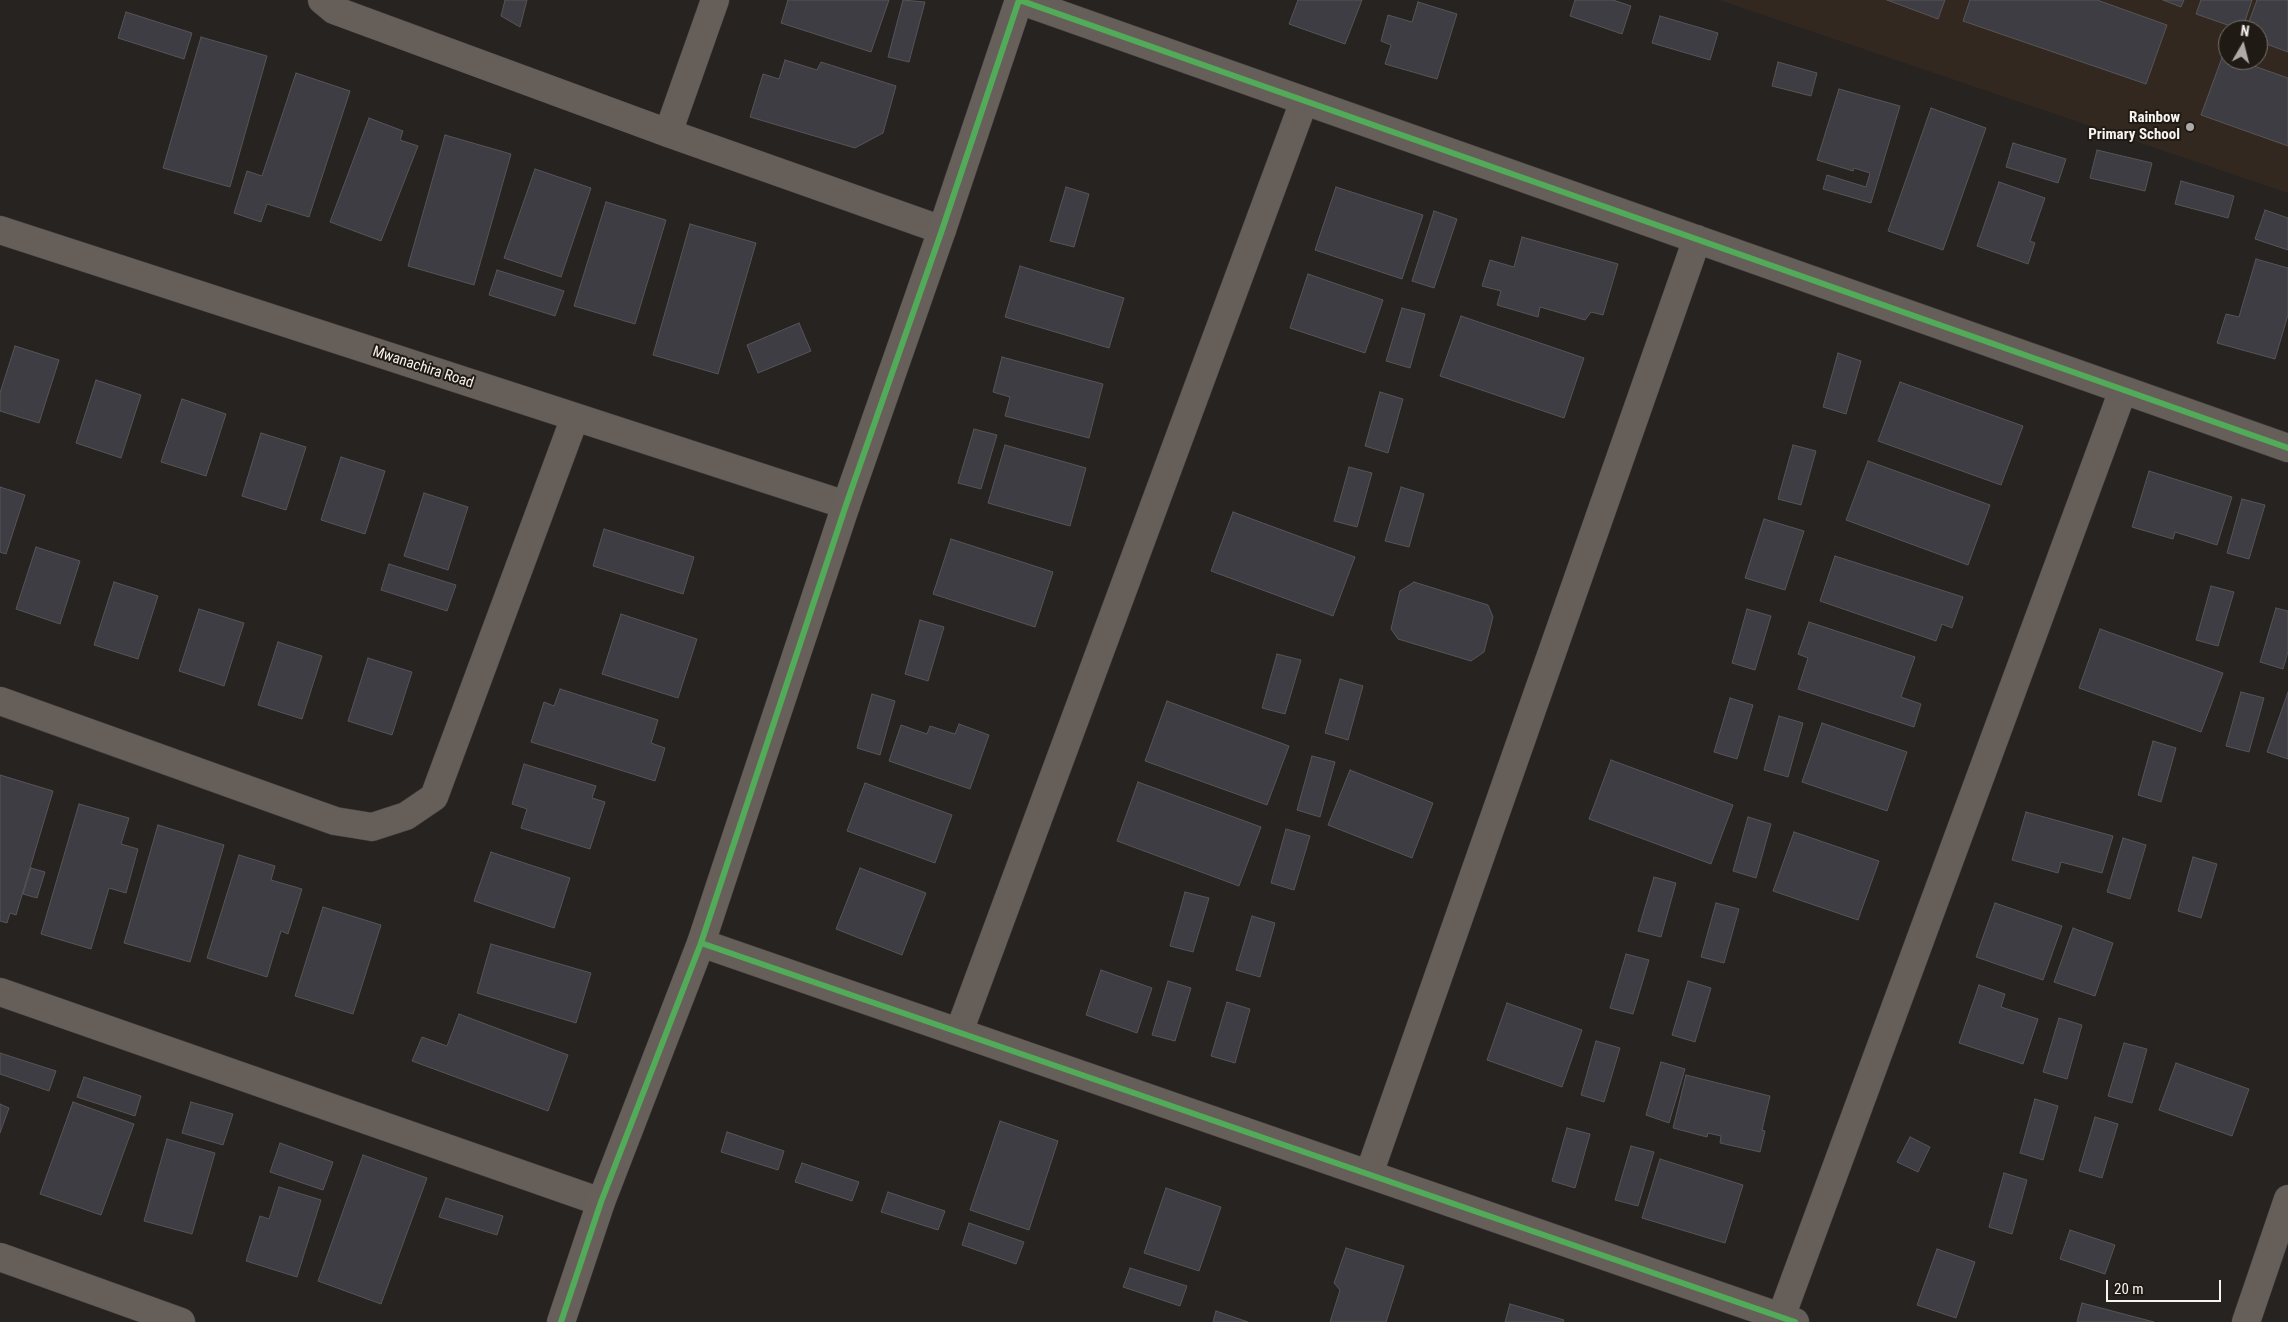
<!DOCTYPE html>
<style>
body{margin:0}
#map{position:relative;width:2288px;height:1322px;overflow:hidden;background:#262321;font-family:"Roboto Condensed",sans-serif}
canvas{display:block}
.north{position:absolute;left:2218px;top:20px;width:50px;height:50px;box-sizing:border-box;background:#201a15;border:1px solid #76716c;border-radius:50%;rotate:8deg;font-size:14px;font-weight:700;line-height:20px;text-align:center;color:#f7f3ef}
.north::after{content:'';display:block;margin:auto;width:18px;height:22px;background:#aeaaa7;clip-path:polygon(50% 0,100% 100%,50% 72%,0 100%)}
.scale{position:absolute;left:2106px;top:1280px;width:115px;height:22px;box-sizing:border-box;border:2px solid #f7f3ef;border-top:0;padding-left:6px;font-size:15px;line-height:18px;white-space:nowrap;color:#f7f3ef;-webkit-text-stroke:4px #201a15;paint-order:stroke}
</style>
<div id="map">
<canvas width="2288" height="1322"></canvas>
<div class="north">N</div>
<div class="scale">20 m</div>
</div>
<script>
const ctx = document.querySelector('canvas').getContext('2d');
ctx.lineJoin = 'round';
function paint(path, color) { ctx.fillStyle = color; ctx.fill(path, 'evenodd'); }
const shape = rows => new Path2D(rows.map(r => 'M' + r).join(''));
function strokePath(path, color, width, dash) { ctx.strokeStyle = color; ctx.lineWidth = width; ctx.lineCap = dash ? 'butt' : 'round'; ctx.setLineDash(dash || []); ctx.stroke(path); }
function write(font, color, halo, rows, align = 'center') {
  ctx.font = font + ' "Roboto Condensed",sans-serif'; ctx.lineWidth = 4; ctx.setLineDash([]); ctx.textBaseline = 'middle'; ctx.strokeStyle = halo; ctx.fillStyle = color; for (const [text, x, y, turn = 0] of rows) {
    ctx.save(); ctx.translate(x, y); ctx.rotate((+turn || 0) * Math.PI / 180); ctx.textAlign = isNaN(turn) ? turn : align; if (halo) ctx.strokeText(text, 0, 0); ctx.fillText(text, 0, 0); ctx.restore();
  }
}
const built = shape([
 [1719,0,2288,0,2288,193],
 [2228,30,2258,30,2258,60,2228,60]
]);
const building = shape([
 [505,0,527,0,520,27,501,16,505,0],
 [788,0,889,0,871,52,781,23,788,0],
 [903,0,925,2,909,62,888,57,903,0],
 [1298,0,1362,0,1345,44,1289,24,1298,0],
 [1575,0,1613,0,1631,6,1622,34,1570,16,1575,0],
 [1887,0,1945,0,1938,19,1887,0],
 [1970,0,2097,0,2167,25,2146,84,1963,21,1970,0],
 [2163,0,2184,0,2181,7,2163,0],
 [2201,0,2252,0,2242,30,2196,14,2201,0],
 [2257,0,2288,0,2288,52,2258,41,2258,30,2246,30,2257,0],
 [1418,2,1457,14,1437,79,1385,64,1391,45,1381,41,1388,15,1412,22,1418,2],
 [126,12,192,33,184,59,118,38,126,12],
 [1660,16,1718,33,1710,60,1652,43,1660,16],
 [201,37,267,56,230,187,163,168,201,37],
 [2223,55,2228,57,2228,60,2237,60,2288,78,2288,146,2201,115,2223,55],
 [785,60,817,70,821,62,896,86,883,133,855,148,750,117,763,74,779,79,785,60],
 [1778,62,1817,73,1811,96,1772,86,1778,62],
 [296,73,350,91,309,217,267,204,261,222,234,213,247,171,262,176,296,73],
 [1839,89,1900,106,1871,203,1823,189,1827,175,1866,187,1870,173,1854,168,1853,171,1817,160,1839,89],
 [1931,108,1986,128,1943,250,1888,231,1931,108],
 [369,118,403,131,400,140,418,146,381,241,330,222,369,118],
 [445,135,511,154,474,285,408,266,445,135],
 [2013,143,2066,159,2058,183,2006,167,2013,143],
 [2097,150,2152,163,2145,191,2090,178,2097,150],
 [535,169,591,188,561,277,504,258,535,169],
 [2181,181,2234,196,2228,218,2175,204,2181,181],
 [1999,182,2045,198,2030,241,2035,243,2028,264,1977,246,1999,182],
 [1066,187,1089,194,1074,247,1050,241,1066,187],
 [1336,187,1423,215,1402,279,1315,250,1336,187],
 [606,202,666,220,635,324,574,306,606,202],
 [2265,210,2288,218,2288,250,2255,239,2265,210],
 [1434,211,1457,219,1434,288,1412,281,1434,211],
 [690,224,756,243,718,374,653,355,690,224],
 [1522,237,1618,264,1603,315,1591,312,1585,320,1540,307,1538,317,1497,305,1501,291,1482,286,1490,260,1514,267,1522,237],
 [2256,259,2288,268,2288,315,2275,359,2217,343,2226,314,2239,317,2256,259],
 [1020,266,1124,298,1109,348,1005,317,1020,266],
 [497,270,564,291,555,316,489,295,497,270],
 [1308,274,1383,300,1365,353,1290,328,1308,274],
 [1402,308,1425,314,1410,368,1386,361,1402,308],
 [1461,316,1584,358,1564,418,1440,376,1461,316],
 [799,323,811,351,758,373,747,345,799,323],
 [15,346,59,360,39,423,0,411,0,393,15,346],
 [1838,353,1861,361,1846,414,1823,407,1838,353],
 [1002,357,1103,384,1089,438,1005,416,1010,397,993,392,1002,357],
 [96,380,141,395,121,458,76,443,96,380],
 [1900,382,2023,426,2001,485,1878,441,1900,382],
 [1380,392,1403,399,1388,453,1365,446,1380,392],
 [182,399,226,414,206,476,161,462,182,399],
 [974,429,997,435,981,489,958,483,974,429],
 [261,433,306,447,286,510,242,496,261,433],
 [1005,445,1086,468,1070,526,988,503,1005,445],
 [1793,445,1816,451,1801,505,1778,499,1793,445],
 [341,457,385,471,365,534,321,520,341,457],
 [1868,461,1990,505,1968,565,1846,520,1868,461],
 [1349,467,1372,473,1357,527,1334,521,1349,467],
 [2149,471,2232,497,2217,545,2175,532,2173,539,2132,527,2149,471],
 [0,487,25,495,6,554,0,552,0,487],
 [1401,487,1424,494,1409,547,1385,541,1401,487],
 [424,493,468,507,448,570,404,556,424,493],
 [2242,499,2265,505,2249,559,2227,553,2242,499],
 [1233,512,1355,557,1333,616,1211,571,1233,512],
 [1764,519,1804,531,1785,590,1745,578,1764,519],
 [604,529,694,557,683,594,593,566,604,529],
 [951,539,1053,572,1035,627,933,594,951,539],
 [36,547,80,561,60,624,16,609,36,547],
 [1835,556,1963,597,1952,628,1942,624,1936,641,1820,601,1835,556],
 [389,564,456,585,447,611,381,590,389,564],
 [114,582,158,596,138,659,94,645,114,582],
 [1414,582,1488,605,1493,617,1484,652,1471,661,1398,639,1391,629,1400,591,1414,582],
 [2211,586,2234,592,2218,646,2196,640,2211,586],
 [2276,608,2288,611,2288,652,2283,669,2260,662,2276,608],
 [199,609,244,623,224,686,179,671,199,609],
 [1747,609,1771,616,1755,670,1732,663,1747,609],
 [621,614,697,639,678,698,602,674,621,614],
 [920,620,944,627,928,681,905,674,920,620],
 [1809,622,1915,657,1901,697,1921,704,1914,727,1798,689,1808,658,1798,654,1809,622],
 [2100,629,2223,673,2201,732,2079,688,2100,629],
 [278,642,322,656,302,719,258,705,278,642],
 [1277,654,1301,660,1285,714,1262,708,1277,654],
 [368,658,412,672,392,735,348,721,368,658],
 [1340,679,1363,686,1348,740,1325,733,1340,679],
 [560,689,658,720,651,743,665,748,655,781,531,742,544,702,554,706,560,689],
 [2241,692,2264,698,2249,752,2226,746,2241,692],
 [2288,692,2288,759,2267,752,2288,692],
 [872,694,895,701,880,755,857,748,872,694],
 [1730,698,1753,705,1737,759,1714,752,1730,698],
 [1167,701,1289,746,1267,805,1145,761,1167,701],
 [1779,716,1803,723,1788,777,1764,770,1779,716],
 [1822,723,1907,752,1887,811,1802,782,1822,723],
 [959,724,989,735,970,789,889,761,901,725,927,734,930,726,955,734,959,724],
 [2153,741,2176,748,2161,802,2138,795,2153,741],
 [1312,756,1335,762,1320,817,1297,810,1312,756],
 [1611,760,1733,805,1711,864,1589,819,1611,760],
 [524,764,596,786,592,798,605,802,590,849,521,828,527,809,512,804,524,764],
 [1350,770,1433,803,1412,858,1328,825,1350,770],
 [0,775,53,791,16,915,10,913,7,923,0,921,0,775],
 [1138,782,1261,827,1239,886,1117,841,1138,782],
 [865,783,952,815,935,863,847,831,865,783],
 [79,804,129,818,121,844,138,849,126,893,109,888,91,949,41,934,79,804],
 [2026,812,2113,836,2102,873,2061,862,2058,873,2012,860,2026,812],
 [1748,817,1771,824,1756,878,1733,871,1748,817],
 [158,825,224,845,190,962,124,943,158,825],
 [1286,829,1310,836,1294,890,1271,883,1286,829],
 [1794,832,1879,861,1858,920,1773,891,1794,832],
 [2123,838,2146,845,2130,899,2107,892,2123,838],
 [491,852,570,878,554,928,474,901,491,852],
 [239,855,275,866,271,880,302,889,288,934,281,931,267,977,207,958,239,855],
 [2193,857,2217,864,2201,918,2178,911,2193,857],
 [31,868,45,872,37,898,23,894,31,868],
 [860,868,926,893,902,955,836,929,860,868],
 [1654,877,1676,883,1661,937,1638,931,1654,877],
 [1185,892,1209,898,1193,952,1170,946,1185,892],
 [1716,903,1739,909,1724,963,1701,957,1716,903],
 [1995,903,2062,926,2043,980,1976,957,1995,903],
 [323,907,381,925,353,1014,295,996,323,907],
 [1252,916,1275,923,1260,977,1236,970,1252,916],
 [2073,928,2113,943,2095,996,2054,982,2073,928],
 [491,944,591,973,576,1023,477,993,491,944],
 [1626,954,1649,960,1633,1014,1610,1008,1626,954],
 [1101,970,1152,988,1137,1033,1086,1015,1101,970],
 [1168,981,1191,988,1175,1041,1152,1035,1168,981],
 [1688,981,1711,988,1695,1042,1672,1035,1688,981],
 [1979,985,2005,994,2001,1007,2038,1019,2023,1064,1959,1043,1979,985],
 [1227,1002,1250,1009,1235,1063,1211,1056,1227,1002],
 [1507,1003,1582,1030,1562,1087,1487,1060,1507,1003],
 [459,1014,568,1055,548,1111,412,1061,422,1037,447,1046,459,1014],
 [2059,1018,2082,1025,2067,1079,2043,1072,2059,1018],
 [1596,1041,1620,1048,1604,1102,1581,1095,1596,1041],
 [2124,1043,2147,1049,2132,1103,2108,1096,2124,1043],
 [0,1053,56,1071,49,1091,0,1074,0,1053],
 [1661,1062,1685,1069,1669,1123,1646,1115,1661,1062],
 [2176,1063,2249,1089,2232,1136,2159,1110,2176,1063],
 [1686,1075,1770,1096,1762,1130,1765,1131,1760,1152,1720,1143,1721,1136,1708,1133,1707,1137,1673,1128,1686,1075],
 [84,1077,141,1096,135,1116,77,1097,84,1077],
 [2035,1099,2058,1106,2043,1160,2020,1153,2035,1099],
 [73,1102,134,1124,101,1215,40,1194,73,1102],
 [191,1102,233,1114,223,1145,182,1133,191,1102],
 [0,1104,9,1108,0,1133,0,1104],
 [2095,1117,2118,1124,2102,1178,2079,1171,2095,1117],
 [1000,1121,1058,1141,1029,1230,970,1210,1000,1121],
 [1567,1128,1590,1134,1575,1188,1552,1181,1567,1128],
 [727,1132,784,1151,778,1170,721,1152,727,1132],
 [1910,1137,1930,1147,1918,1172,1897,1162,1910,1137],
 [167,1139,215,1153,192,1234,144,1221,167,1139],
 [280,1143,333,1162,323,1190,270,1172,280,1143],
 [1631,1146,1654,1152,1638,1206,1615,1200,1631,1146],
 [363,1155,427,1178,381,1304,318,1281,363,1155],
 [1660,1159,1743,1185,1725,1243,1642,1218,1660,1159],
 [802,1163,859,1182,852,1201,795,1182,802,1163],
 [2004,1173,2027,1180,2012,1234,1989,1227,2004,1173],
 [279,1187,321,1200,297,1277,246,1261,260,1216,269,1219,279,1187],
 [1166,1188,1221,1207,1199,1271,1144,1253,1166,1188],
 [888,1192,945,1211,938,1230,881,1212,888,1192],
 [446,1198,503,1216,497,1235,439,1217,446,1198],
 [969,1223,1024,1242,1016,1264,962,1245,969,1223],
 [2070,1230,2115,1245,2105,1274,2060,1259,2070,1230],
 [1346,1248,1404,1266,1386,1322,1330,1322,1340,1290,1334,1283,1346,1248],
 [1937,1249,1975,1262,1956,1318,1917,1305,1937,1249],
 [1130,1268,1187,1286,1180,1306,1123,1287,1130,1268],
 [2082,1303,2154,1322,2077,1322,2082,1303],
 [1510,1304,1564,1320,1563,1322,1505,1322,1510,1304],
 [1216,1311,1248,1322,1213,1322,1216,1311]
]);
const street = shape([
 [322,0,334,10,668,133,942,230],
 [1019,0,2288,448],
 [668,133,715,0],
 [0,230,846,505],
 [0,701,335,821,372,827,406,816,434,797,575,417],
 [701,943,1795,1322],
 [0,992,601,1202],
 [959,1032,1304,101],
 [1369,1174,1697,239],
 [0,1257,181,1322],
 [1781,1317,2123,390],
 [2246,1322,2288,1199]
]);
const secondary = shape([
 [561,1322,601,1202,701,943,846,505,942,230,1019,0]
]);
const cycleway = shape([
 [701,943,1795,1322],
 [561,1322,601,1202,701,943,846,505,942,230,1019,0,2288,448]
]);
const markers = [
 [2190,127,5,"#aeaaa7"]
];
const poiNames = [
 ["Rainbow",2180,118],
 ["Primary School",2180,135]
];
const streetNames = [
 ["Mwanachira Road",423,368,18]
];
paint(built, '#322820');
paint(building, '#3f3d44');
strokePath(building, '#565556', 1);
strokePath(street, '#42403f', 29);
strokePath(secondary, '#42403f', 29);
strokePath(street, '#665e58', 28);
strokePath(secondary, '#67605a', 28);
strokePath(cycleway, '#51ab58', 6);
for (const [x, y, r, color] of markers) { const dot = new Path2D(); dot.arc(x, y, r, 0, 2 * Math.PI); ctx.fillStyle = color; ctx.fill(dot); strokePath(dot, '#201a15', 2); }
write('bold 15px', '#f7f3ef', '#201a15', poiNames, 'right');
write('15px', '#f7f3ef', '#201a15', streetNames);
</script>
